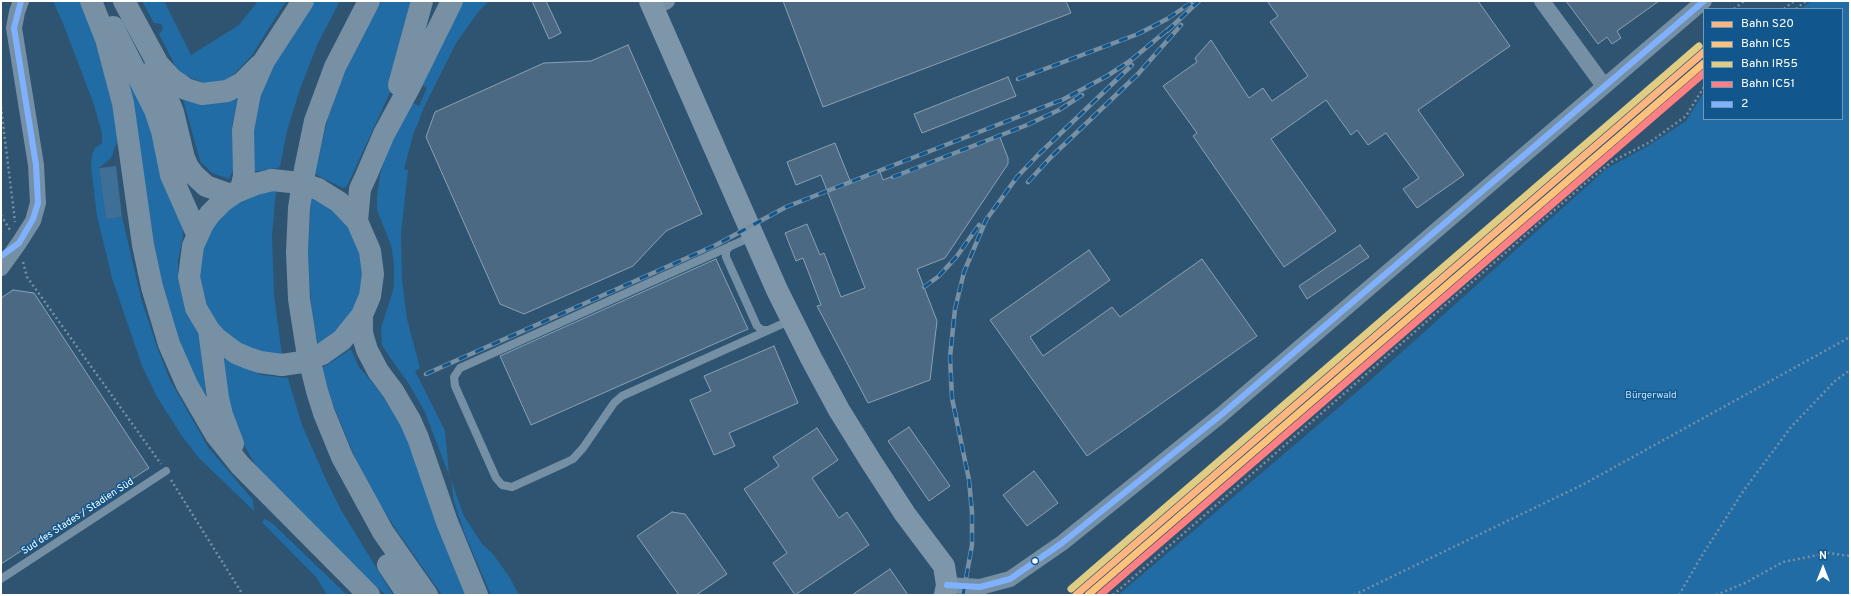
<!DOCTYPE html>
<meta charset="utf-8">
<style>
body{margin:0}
#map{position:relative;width:1851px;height:596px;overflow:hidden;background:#2e5471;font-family:Overpass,sans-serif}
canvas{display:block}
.frame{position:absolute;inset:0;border:2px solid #fff;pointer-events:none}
.legend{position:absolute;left:1703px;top:8px;width:140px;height:112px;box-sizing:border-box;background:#11578e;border:1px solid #709abb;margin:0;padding:5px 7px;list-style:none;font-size:12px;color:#fff}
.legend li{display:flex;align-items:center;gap:8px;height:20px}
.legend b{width:20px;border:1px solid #709abb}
.north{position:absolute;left:1803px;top:548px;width:40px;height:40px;-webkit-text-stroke:3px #11578e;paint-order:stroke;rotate:0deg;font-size:11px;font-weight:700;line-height:16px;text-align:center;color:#fff}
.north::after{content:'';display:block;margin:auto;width:14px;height:18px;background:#fff;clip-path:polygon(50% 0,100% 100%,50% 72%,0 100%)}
</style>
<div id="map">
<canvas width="1851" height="596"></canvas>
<div class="frame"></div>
<ul class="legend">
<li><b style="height:5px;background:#ffb580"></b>Bahn S20</li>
<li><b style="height:5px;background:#fec27b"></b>Bahn IC5</li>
<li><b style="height:5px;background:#e0cc83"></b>Bahn IR55</li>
<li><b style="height:5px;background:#ff8083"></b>Bahn IC51</li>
<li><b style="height:5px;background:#80b1ff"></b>2</li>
</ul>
<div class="north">N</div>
</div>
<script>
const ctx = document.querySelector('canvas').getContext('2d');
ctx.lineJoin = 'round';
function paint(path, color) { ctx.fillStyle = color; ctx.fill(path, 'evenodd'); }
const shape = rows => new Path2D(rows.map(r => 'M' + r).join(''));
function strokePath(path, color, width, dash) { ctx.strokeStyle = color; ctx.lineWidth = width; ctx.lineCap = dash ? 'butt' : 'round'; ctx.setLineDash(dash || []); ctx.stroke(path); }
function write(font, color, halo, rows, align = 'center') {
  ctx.font = font + ' Overpass,sans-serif'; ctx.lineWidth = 3; ctx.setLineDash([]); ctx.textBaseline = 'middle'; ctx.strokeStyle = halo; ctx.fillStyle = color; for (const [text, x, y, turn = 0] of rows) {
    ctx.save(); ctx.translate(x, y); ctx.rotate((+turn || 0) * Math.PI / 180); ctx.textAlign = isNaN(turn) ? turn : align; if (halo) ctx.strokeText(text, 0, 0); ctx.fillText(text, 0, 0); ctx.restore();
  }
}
const green = shape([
 [53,1,80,1,88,20,109,84,118,140,111,158,99,168,106,219,122,217,141,298,157,347,170,380,208,447,253,500,254,511,199,458,182,436,157,397,142,366,112,278,97,216,91,165,92,155,95,148,102,143,102,133,93,102,64,26],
 [142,1,164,1,191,55,239,25,258,1,286,1,252,55,241,67,234,74,223,81,204,83,186,76,176,67,159,34,163,29,161,24,154,23],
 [313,1,340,1,318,43,300,89,287,131,280,166,278,168,252,172,254,98],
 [382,1,417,1,392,88,347,186,343,188,317,175,315,173,317,164,327,121,341,80,373,15],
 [462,1,489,1,479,11,456,43,425,105,413,135,404,169,408,170,401,233,402,280,407,319,420,368,415,371,445,431,449,475,425,412,409,384,391,359,382,345,381,328,391,297,394,285,394,264,391,245,377,210,377,197,380,174,388,151,411,102,419,106,427,88,420,84],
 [1811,1,1850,1,1850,595,1118,595,1365,385,1606,169,1648,146,1686,121,1704,92,1704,119,1842,119,1842,9,1801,9],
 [128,76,143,107,151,129,164,185,183,228,183,237,178,260,178,279,185,309,199,335,207,404,205,405,160,295],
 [239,94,232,126,233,170,229,179,212,173,200,161,183,99],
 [272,190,276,190,272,236,274,295,282,355,248,349,219,329,199,289,199,257,214,224,239,201],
 [311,196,319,199,346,222,358,245,363,269,359,300,339,330,318,346,312,313,309,277,308,255],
 [351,349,359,367,381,393,399,420,471,595,442,595,397,531,376,498,358,465,330,397,322,368],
 [222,357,261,375,288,378,302,425,327,482,341,510,393,595,386,595,359,571,267,478,255,464,237,433,231,421],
 [451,480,464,516,482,544,493,554,510,578,519,595,491,595,464,532,454,501],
 [264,519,272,523,347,595,327,595,316,577,262,522]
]);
const water = shape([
 [116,166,122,217,106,219,99,168]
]);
const building = shape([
 [532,1,546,1,561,33,549,39,532,1],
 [783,1,1066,1,1071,13,823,107,783,1],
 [1267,1,1478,1,1510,46,1418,110,1464,175,1417,208,1403,189,1419,178,1386,133,1368,145,1357,130,1351,135,1326,100,1271,139,1336,231,1284,267,1193,136,1197,133,1163,86,1197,62,1195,58,1211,40,1249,98,1263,88,1272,101,1308,76,1270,22,1278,16,1267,1],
 [1566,1,1659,1,1617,31,1621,38,1612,44,1607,37,1598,44,1566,1],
 [628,45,702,214,666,231,633,266,524,314,500,304,426,137,435,112,544,63,591,61,628,45],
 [1008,77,1016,96,922,133,914,114,1008,77],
 [999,135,1008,158,1008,164,945,258,917,269,937,321,930,380,868,403,817,306,821,305,803,258,796,261,785,233,807,224,820,255,824,253,841,297,865,288,821,175,796,185,787,162,835,143,851,183,880,172,883,180,999,135],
 [1360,245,1369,257,1307,299,1299,286,1360,245],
 [1089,250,1110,280,1030,337,1043,356,1112,307,1120,317,1202,259,1257,336,1087,456,990,320,1089,250],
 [716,259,748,329,531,425,500,356,716,259],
 [13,290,34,293,149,468,1,564,1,298,13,290],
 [774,346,798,403,729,433,735,446,714,455,690,400,711,391,704,376,774,346],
 [909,427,950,486,929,501,888,441,909,427],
 [817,428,838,460,812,478,839,518,847,512,869,545,795,595,773,563,787,553,744,489,779,466,773,457,817,428],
 [1034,471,1058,503,1027,526,1003,495,1034,471],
 [672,512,685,514,727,574,696,595,679,595,637,536,672,512],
 [890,569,908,595,852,595,890,569]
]);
const path = shape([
 [1734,9,1744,1],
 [1784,9,1794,1],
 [1796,9,1806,1],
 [1,107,15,222],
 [1,215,10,230],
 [23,262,27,277,161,464],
 [171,480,243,595],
 [1113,595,1589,180,1613,161,1650,142,1686,116,1704,87],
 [1354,595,1584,484,1850,337],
 [1679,595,1701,557,1744,490,1791,427,1835,381,1850,370],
 [1716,595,1745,583,1783,562,1828,553,1850,556]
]);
const service = shape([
 [753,236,460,368,454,377,455,386,496,478,502,485,512,487,565,463,573,459,583,448,614,403,622,396,791,320],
 [730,246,726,251,726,257,757,326,762,330,769,330],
 [1,579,166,471]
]);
const minor = shape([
 [1542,1,1604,86],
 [653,8,667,1],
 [1,268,19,243,33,221,38,203,36,165,14,28,17,12,21,1],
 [947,585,980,587,1010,579,1062,543,1221,415,1704,1]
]);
const secondary = shape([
 [650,1,777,290,811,358,839,410,870,460,905,514,944,566,947,585,945,595]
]);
const motorway = shape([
 [91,1,106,39,123,103,143,245,152,287,169,344,187,385,216,435,240,465,369,595],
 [124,1,158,64,172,79,186,89,202,94,227,91,242,83,259,66],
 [369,1,335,67,315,121,305,169,299,208,297,252,299,299,307,350,317,391,324,413,342,457,383,532,427,595],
 [113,27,155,110,162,131,171,175,197,234],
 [155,67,173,112,184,158,188,167,193,174,206,186,231,195],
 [399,85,422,1],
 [272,180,256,184,236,192,223,201,210,214,203,224,193,246,189,277,196,308,209,330,216,338,236,353,248,358,260,362,282,365],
 [241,189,244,176,243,130,250,93,264,61,303,1],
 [318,189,339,202,357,221,370,251,373,274,370,296,362,315,342,340,322,354],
 [357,221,360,189,366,176,384,134,410,86,452,1],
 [362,315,362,333,367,350,378,371,393,391,410,420,418,438,447,522,477,595],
 [209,330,218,398,222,415,233,444],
 [388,565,408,595]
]);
const rail = shape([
 [1167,31,1199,1],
 [1018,79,1138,34,1167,19,1191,3],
 [893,177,1027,125,1059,110,1082,95],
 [1028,182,1050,158,1138,74,1181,25],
 [924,287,939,276,957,256,979,225],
 [426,374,716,245,786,207,1064,99,1107,76,1130,61,1171,27],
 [963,595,972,545,972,512,969,480,952,398,950,357,955,309,964,272,986,220,1017,177,1038,155,1132,65]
]);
const motorwayBridge = shape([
 [272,180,300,183,318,189],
 [282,365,302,362,322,354]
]);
const bus1 = shape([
 [1,256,19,243,33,219,38,203,36,165,14,28,21,1],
 [947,585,980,587,1010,579,1062,543,1221,415,1704,1]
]);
const rail1 = shape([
 [1076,595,1704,52]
]);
const rail2 = shape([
 [1088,595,1704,63]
]);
const rail3 = shape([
 [1071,589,1699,46]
]);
const rail4 = shape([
 [1100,595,1704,73]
]);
const markers = [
 [1035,561,3.5,"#fff"]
];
const parkNames = [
 ["Bürgerwald",1651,396]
];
const streetNames = [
 ["Sud des Stades / Stadien Süd",78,517,-33]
];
paint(green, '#216ca4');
paint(water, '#3d6f97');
paint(building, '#4b6982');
strokePath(building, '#89a1b4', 1);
strokePath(path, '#7590a5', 2.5, [2, 3]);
strokePath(service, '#7590a5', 8);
strokePath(minor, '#7590a5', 16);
strokePath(secondary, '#7d96aa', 22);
strokePath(motorway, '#7790a4', 22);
strokePath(rail, '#7790a4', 4.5);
strokePath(rail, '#11578e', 3, [9]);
strokePath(motorwayBridge, '#7790a4', 22);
strokePath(bus1, '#80b1ff', 6);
strokePath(rail1, '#ffb580', 7);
strokePath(rail2, '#fec27b', 7);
strokePath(rail3, '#e0cc83', 7);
strokePath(rail4, '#ff8083', 7);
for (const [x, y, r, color] of markers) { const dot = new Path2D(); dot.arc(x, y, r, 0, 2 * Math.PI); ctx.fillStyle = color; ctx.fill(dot); strokePath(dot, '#11578e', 1.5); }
write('10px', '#c1e3fd', '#11578e', parkNames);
write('10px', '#fff', '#11578e', streetNames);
</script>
